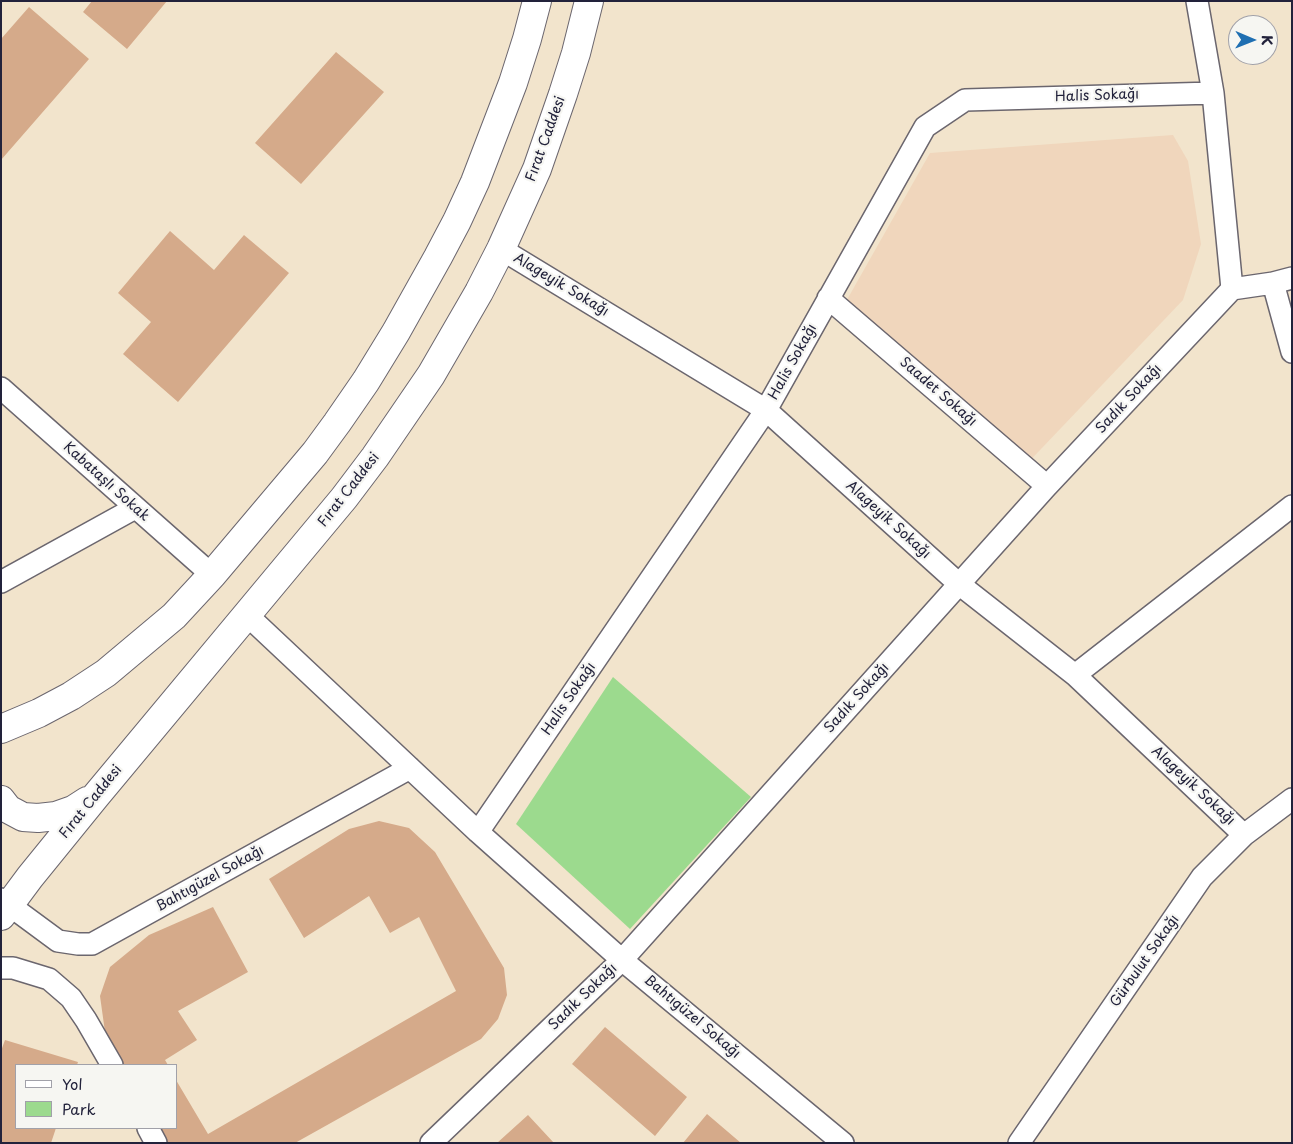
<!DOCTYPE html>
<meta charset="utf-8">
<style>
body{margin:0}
#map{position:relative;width:1293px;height:1144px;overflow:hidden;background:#f2e4cc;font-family:"Playpen Sans",sans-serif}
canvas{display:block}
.frame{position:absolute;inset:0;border:2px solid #22223b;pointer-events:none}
.legend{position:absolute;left:15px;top:1064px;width:162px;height:65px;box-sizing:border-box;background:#f6f6f2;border:1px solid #a1a1a9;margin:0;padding:6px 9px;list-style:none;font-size:15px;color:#22223b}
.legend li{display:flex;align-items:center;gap:10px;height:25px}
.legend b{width:25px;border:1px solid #a1a1a9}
.north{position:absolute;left:1228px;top:15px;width:50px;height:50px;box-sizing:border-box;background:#f6f6f2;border:1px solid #a1a1a9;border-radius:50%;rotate:91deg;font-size:14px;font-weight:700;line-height:20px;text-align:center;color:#22223b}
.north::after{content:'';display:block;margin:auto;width:18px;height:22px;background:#1f6fb2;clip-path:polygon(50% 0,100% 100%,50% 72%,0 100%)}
</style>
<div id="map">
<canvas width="1293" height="1144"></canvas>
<div class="frame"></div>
<ul class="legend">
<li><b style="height:6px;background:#fff"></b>Yol</li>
<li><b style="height:14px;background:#9cda8e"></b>Park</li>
</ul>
<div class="north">K</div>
</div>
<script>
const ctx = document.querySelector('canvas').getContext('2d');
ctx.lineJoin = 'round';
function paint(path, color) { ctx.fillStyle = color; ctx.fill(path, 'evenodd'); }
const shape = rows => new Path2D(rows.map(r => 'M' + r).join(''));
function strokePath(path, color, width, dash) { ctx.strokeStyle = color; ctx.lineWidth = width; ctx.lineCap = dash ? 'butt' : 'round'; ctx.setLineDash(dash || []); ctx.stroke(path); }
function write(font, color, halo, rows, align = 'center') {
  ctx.font = font + ' "Playpen Sans",sans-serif'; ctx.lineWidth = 4.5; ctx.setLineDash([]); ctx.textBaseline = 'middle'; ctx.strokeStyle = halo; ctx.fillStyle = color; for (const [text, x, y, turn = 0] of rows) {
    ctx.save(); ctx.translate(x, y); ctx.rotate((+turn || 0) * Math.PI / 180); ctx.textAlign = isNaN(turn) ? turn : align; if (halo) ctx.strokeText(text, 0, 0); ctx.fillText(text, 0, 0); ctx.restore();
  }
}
const built = shape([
 [1173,135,1188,161,1201,244,1183,300,1021,470,844,305,930,153]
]);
const green = shape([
 [613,677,751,797,630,929,516,824]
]);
const building = shape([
 [92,1,167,1,127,49,83,12],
 [29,7,89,59,1,160,1,39],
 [336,52,384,92,301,184,255,143],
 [170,231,214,270,244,235,289,273,178,402,123,354,151,322,118,293],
 [379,821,409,828,435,852,504,968,507,995,498,1019,481,1039,295,1143,161,1143,153,1128,176,1128,176,1080,208,1134,456,991,419,917,390,933,369,896,304,938,269,879,349,829],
 [213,907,248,972,178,1011,197,1040,165,1060,168,1065,123,1065,105,1032,100,996,110,967,149,935],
 [605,1027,687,1097,655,1136,572,1064],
 [5,1040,78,1062,77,1065,16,1065,16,1128,56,1128,51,1143,1,1143,1,1051],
 [707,1114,741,1143,683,1143],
 [528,1115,554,1143,497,1143]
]);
const minor = shape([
 [1197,1,1213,93,1232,289],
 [501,249,766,410,959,584,1075,675,1244,835],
 [1273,283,1292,352],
 [828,298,1047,486],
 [1,388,212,575],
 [1,582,135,508],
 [247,615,478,832,622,960,843,1143],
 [1075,675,1292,506],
 [478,832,766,410,925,127,965,100,1213,93],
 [1,899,58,941,78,944,92,944,410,768],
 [1,968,13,968,49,979,71,998,86,1020,112,1065],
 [148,1128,156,1143],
 [431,1143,622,960,1047,486,1232,289,1273,283,1292,278],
 [1019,1143,1202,877,1244,835,1292,799]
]);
const primary = shape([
 [1,729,39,713,71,696,106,673,174,616,212,575,315,453,337,423,366,381,396,332,438,257,457,221,475,182,513,83,527,39,537,1],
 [1,800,8,809,23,817,38,818,56,816,73,810,87,801],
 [1,916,30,877,95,797,344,498,375,457,431,375,479,292,501,249,537,169,563,94,576,53,589,1]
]);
const streetNames = [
 ["Halis Sokağı",1097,96,-2],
 ["Fırat Caddesi",546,139,-70],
 ["Alageyik Sokağı",561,285,31],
 ["Halis Sokağı",793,362,-61],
 ["Saadet Sokağı",938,392,41],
 ["Sadık Sokağı",1129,399,-47],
 ["Kabataşlı Sokak",106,482,42],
 ["Fırat Caddesi",349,490,-52],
 ["Alageyik Sokağı",888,520,42],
 ["Sadık Sokağı",857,698,-48],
 ["Halis Sokağı",569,699,-56],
 ["Alageyik Sokağı",1193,786,43],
 ["Fırat Caddesi",91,802,-51],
 ["Bahtıgüzel Sokağı",210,879,-29],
 ["Gürbulut Sokağı",1145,961,-55],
 ["Sadık Sokağı",583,997,-44],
 ["Bahtıgüzel Sokağı",692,1017,40]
];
paint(built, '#f0d6bc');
paint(green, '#9cda8e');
paint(building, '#d5aa8a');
strokePath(minor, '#6b666e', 24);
strokePath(primary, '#6b666e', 30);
strokePath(minor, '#fff', 21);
strokePath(primary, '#fff', 28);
write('14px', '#22223b', '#f6f6f2', streetNames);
</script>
